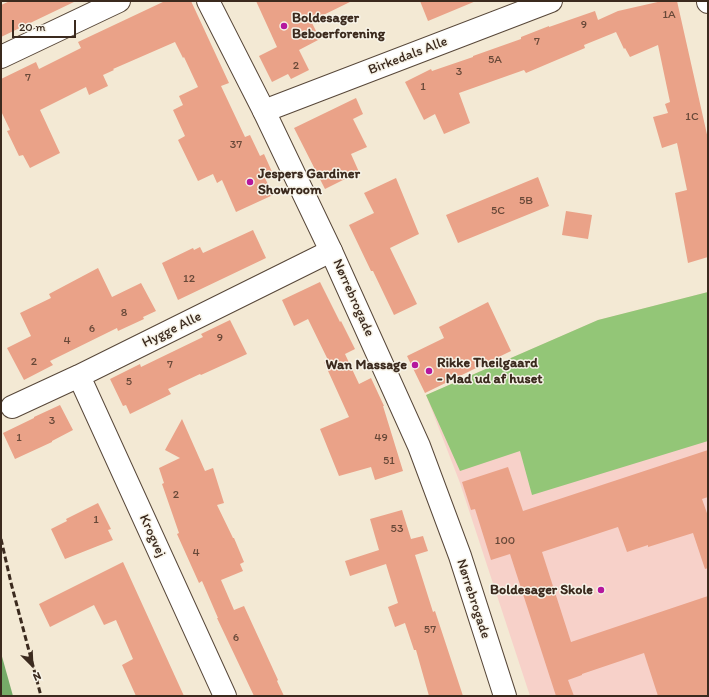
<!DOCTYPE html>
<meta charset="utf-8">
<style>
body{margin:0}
#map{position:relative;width:709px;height:697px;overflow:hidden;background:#f3e9d4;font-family:Itim,sans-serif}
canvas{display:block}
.frame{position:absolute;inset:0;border:2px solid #3b2a1e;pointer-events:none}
.north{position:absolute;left:12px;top:645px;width:40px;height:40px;-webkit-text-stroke:3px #f7f3e8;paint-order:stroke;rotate:156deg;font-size:11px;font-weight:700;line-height:16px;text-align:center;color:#3b2a1e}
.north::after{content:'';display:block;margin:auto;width:14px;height:18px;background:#3b2a1e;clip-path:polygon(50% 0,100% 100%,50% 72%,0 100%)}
.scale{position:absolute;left:12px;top:20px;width:64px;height:18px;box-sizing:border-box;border:2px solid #3b2a1e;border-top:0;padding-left:5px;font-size:12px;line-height:14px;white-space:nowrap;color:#3b2a1e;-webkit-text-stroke:3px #f7f3e8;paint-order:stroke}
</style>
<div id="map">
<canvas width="709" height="697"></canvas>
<div class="frame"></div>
<div class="north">N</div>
<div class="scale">20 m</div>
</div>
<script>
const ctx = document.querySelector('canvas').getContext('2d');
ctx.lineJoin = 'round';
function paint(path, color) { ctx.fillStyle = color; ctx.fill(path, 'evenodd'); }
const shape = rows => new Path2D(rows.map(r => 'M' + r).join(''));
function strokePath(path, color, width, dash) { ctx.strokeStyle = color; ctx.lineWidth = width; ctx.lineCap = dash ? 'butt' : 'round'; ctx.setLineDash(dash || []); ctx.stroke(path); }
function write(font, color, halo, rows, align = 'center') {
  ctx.font = font + ' Itim,sans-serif'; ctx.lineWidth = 3; ctx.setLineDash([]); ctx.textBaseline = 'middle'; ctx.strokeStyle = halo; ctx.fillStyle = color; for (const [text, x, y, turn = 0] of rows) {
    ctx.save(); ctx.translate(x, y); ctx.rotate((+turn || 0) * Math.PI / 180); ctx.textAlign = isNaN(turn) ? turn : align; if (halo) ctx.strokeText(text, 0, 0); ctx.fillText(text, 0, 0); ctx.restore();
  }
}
const built = shape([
 [708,292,708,696,530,696,460,483,426,395,598,320]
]);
const green = shape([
 [708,292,708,441,532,495,520,451,460,471,426,395,598,320]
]);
const forest = shape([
 [1,653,13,696,1,696]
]);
const building = shape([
 [10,1,76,1,1,37,1,5],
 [165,1,191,1,229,83,221,86,245,137,250,135,260,156,264,154,273,174,265,178,273,195,236,212,222,180,217,183,213,174,198,181,178,140,185,136,173,110,183,105,179,96,198,87,184,57,183,58,175,42,113,69,114,70,103,75,108,86,89,95,86,87,40,110,60,153,30,168,23,155,19,156,7,131,10,130,1,111,1,79,36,62,39,69,81,48,78,42],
 [256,1,352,1,311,21,320,39,299,50,309,70,291,79,288,74,272,82,259,56,277,47],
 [420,1,476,1,428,21],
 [662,1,677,1,708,139,708,257,688,263,675,193,687,190,677,143,662,148,653,117,668,113,665,104,670,102,658,45,630,57,625,48,624,49,616,32,584,45,585,48,526,73,524,70,459,93,470,123,444,134,435,114,424,120,405,82,431,69,432,71,473,57,473,56,521,39,521,37,549,26,549,27,595,11,598,20,618,11],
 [356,98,363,114,353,119,367,147,351,154,359,172,325,189,294,128],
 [538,177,549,206,458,243,446,215],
 [396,178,419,234,390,248,417,304,394,315,373,271,371,271,349,225,374,213,364,193],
 [566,211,592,215,588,239,562,235],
 [253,230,266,258,178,300,162,263,193,248,194,250,200,247,203,253],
 [98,268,112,297,141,283,156,311,143,317,144,319,118,331,117,328,50,361,53,365,24,380,7,348,31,336,20,313,51,298,49,294],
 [320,282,340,322,341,321,355,349,345,354,359,384,371,378,384,406,383,406,403,471,375,480,371,467,339,476,320,429,349,417,324,362,328,360,308,319,294,326,282,300],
 [488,302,511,351,425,393,407,356,444,338,439,327],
 [230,320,247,354,201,375,200,374,168,389,171,394,130,414,126,405,123,406,110,379,140,364,141,367,203,337,201,334],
 [60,405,73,430,52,441,52,442,15,459,3,433,34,418,34,417],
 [182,419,205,471,213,468,224,503,217,505,233,538,234,538,244,562,240,564,243,571,221,580,234,610,244,606,278,680,277,681,284,696,254,696,217,618,218,618,202,581,199,583,177,534,179,533,162,484,164,483,159,468,180,458,165,450],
 [708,450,708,497,702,499,708,516,708,568,705,569,693,533,648,547,648,545,627,552,618,527,542,552,571,642,708,596,708,696,658,696,644,653,582,674,582,675,568,680,574,696,556,696,510,554,491,560,475,509,471,510,462,482,508,467,523,511],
 [98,503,111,529,108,530,113,540,65,559,51,529,67,521,66,519],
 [402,510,411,539,423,536,428,551,415,555,433,612,435,611,463,696,429,696,416,650,414,650,405,623,395,627,388,607,398,603,386,564,350,576,345,561,379,550,370,519],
 [123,562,138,595,184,696,136,696,122,665,133,659,116,620,104,625,94,605,50,627,39,604]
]);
const minor = shape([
 [708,1,708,2],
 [1,57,119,1],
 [264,111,551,1],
 [79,376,225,696],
 [12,407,79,376,331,251]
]);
const tertiary = shape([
 [208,1,264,111,331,251,419,446,460,556,505,696]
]);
const rail = shape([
 [1,539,11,583,41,696]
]);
const markers = [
 [284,26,4,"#b5179e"],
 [250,182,4,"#b5179e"],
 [415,365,4,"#b5179e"],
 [429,371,4,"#b5179e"],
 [601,590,4,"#b5179e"]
];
const numberNames = [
 ["1A",669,15],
 ["9",584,25],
 ["7",537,42],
 ["5A",495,60],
 ["2",296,66],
 ["3",459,72],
 ["7",28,78],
 ["1",423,87],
 ["1C",692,117],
 ["37",236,145],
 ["5B",526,201],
 ["5C",498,211],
 ["12",189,279],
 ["8",124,313],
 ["6",92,329],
 ["9",220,338],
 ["4",67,341],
 ["2",34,362],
 ["7",170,365],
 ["5",129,382],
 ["3",52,421],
 ["1",19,438],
 ["49",381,438],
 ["51",389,461],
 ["2",176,495],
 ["1",96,520],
 ["53",397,529],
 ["100",505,541],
 ["4",196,553],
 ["57",430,630],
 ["6",236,638]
];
const poiNames = [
 ["Boldesager",292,18],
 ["Beboerforening",292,34],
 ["Jespers Gardiner",258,174],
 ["Showroom",258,190],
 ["Rikke Theilgaard",437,363],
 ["- Mad ud af huset",437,379],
 ["Wan Massage",407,365,"right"],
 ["Boldesager Skole",593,590,"right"]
];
const streetNames = [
 ["Birkedals Alle",408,56,-21],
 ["Nørrebrogade",353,298,66],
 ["Hygge Alle",172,330,-26],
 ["Krogvej",152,536,66],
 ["Nørrebrogade",473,599,72]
];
paint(built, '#f7d1c9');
paint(green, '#93c677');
paint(forest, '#76ab68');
paint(building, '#eaa288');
strokePath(minor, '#574739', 24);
strokePath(tertiary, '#574739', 24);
strokePath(minor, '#fff', 22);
strokePath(tertiary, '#fff', 22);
strokePath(rail, '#3b2a1e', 3, [6, 3]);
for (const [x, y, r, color] of markers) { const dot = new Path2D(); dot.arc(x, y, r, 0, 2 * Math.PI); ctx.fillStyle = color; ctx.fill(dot); strokePath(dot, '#f7f3e8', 1.5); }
write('12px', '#674838', null, numberNames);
write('bold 14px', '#3b2a1e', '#f7f3e8', poiNames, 'left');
write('14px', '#3b2a1e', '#f7f3e8', streetNames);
</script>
